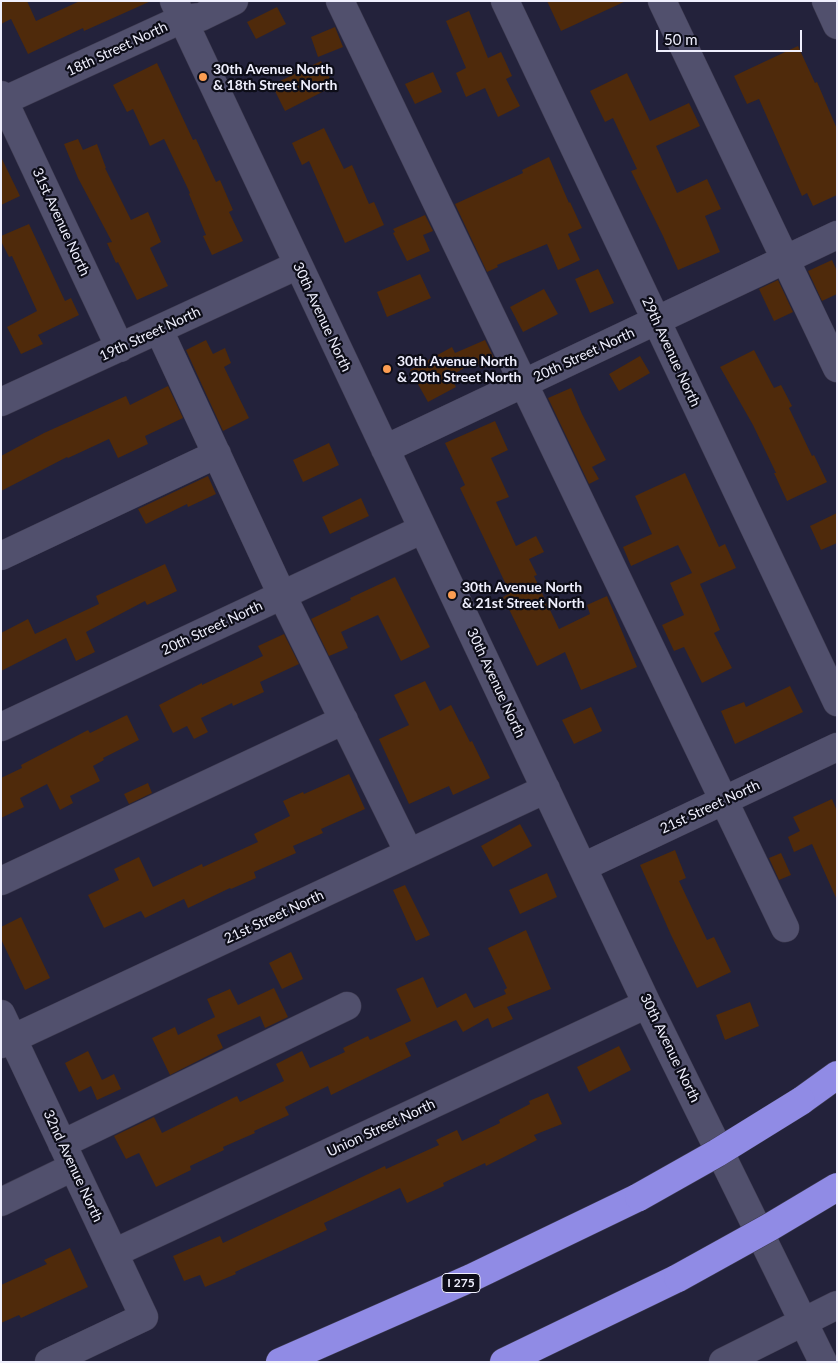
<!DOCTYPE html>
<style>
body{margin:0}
#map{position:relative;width:838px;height:1363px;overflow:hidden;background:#23223b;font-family:Lato,sans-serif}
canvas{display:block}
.frame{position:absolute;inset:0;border:2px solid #efeffd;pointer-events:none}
.scale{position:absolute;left:656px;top:30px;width:146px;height:22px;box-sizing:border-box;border:2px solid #efeffd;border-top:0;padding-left:6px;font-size:15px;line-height:18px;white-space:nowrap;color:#efeffd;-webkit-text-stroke:4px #0d0d18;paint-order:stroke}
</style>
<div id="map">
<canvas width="838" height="1363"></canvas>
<div class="frame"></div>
<div class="scale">50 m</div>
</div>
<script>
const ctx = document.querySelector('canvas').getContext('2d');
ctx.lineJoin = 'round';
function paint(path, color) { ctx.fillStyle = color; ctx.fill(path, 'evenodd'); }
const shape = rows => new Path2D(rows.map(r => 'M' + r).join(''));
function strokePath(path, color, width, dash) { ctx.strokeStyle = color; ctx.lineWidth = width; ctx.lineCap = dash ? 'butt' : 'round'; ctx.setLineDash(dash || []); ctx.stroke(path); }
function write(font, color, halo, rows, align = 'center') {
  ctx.font = font + ' Lato,sans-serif'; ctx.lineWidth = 4.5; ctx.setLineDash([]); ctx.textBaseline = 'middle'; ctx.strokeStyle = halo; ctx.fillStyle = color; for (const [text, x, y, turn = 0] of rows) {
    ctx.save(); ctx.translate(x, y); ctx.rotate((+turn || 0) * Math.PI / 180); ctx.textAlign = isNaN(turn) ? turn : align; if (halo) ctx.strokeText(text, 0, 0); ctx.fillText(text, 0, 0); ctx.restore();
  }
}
const building = shape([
 [1,1,27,1,36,21,80,1,151,1,84,31,83,28,28,54,11,19,1,24],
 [547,1,626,1,561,31],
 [277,7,286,24,256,39,247,22],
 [469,11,488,58,501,52,512,76,506,79,520,106,498,117,485,88,466,97,456,73,466,68,446,21],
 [335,27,343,47,318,57,311,37],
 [798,46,815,83,817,82,837,129,837,195,813,206,807,193,802,196,759,99,747,104,734,76],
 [321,61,334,86,285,111,272,85],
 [157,63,193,140,196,139,216,182,220,180,233,210,229,212,243,241,212,255,203,236,206,235,189,194,190,193,164,139,150,146,133,109,127,112,113,85],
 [433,72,442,92,415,104,405,84],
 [627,73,650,121,689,103,700,126,656,146,677,193,707,179,721,209,705,216,720,252,678,270,663,236,631,171,637,169,613,118,605,122,590,91],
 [324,128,344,169,352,165,369,204,374,202,384,225,345,243,309,161,302,165,292,143],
 [78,139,83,150,97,144,106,168,105,168,131,220,148,212,161,242,150,248,168,286,137,300,118,262,116,263,107,243,112,242,78,178,64,144],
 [1,157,20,196,1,205],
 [549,157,569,203,570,202,582,228,568,234,580,260,558,270,547,244,497,265,498,267,487,272,455,204,523,173,522,170],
 [425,215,433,231,423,235,430,251,407,261,393,233,395,232,393,229],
 [29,224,65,301,71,298,79,315,38,335,43,344,21,354,7,327,37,311,12,256,9,257,1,241,1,236],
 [832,260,837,271,837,294,822,301,808,271],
 [598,269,614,303,590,313,575,279],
 [420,274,431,298,387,317,377,292],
 [778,280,793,312,774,321,759,289],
 [544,289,558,314,523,332,510,307],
 [206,340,213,354,225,348,231,363,224,367,249,418,223,431,186,350],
 [485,340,496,362,481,369,477,361,450,376,456,387,428,402,410,370,452,347,455,353],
 [754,350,774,388,781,385,792,406,789,408,812,456,814,455,827,482,787,501,774,473,776,473,753,425,720,367],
 [640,356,650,373,619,391,609,374],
 [168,386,183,418,145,436,148,444,118,458,109,439,68,458,67,457,1,491,1,456,44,433,126,396,130,405],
 [571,388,582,414,606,460,592,467,599,479,589,484,548,398],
 [495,421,508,450,491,458,509,497,496,502,516,546,536,536,544,552,529,559,537,575,534,576,559,629,590,614,587,605,607,596,637,667,581,690,565,652,537,666,503,597,510,593,460,488,465,485,445,443],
 [329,443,339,465,303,482,293,460],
 [685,473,719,547,725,544,736,568,700,584,720,630,714,633,732,668,702,683,684,647,674,651,662,625,684,615,670,583,692,573,678,545,631,566,623,547,652,534,635,496],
 [208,476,216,494,188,507,187,504,146,524,138,509],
 [361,498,369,516,330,534,322,517],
 [837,513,837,543,821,550,810,526],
 [165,564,177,591,147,605,145,601,86,632,95,652,76,661,66,638,1,671,1,633,28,619,35,634,99,604,96,596],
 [395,577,430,647,401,661,378,615,341,632,348,648,329,656,311,619,351,600,350,598],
 [284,634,299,664,260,682,264,692,233,706,232,703,201,718,208,732,194,739,187,726,173,733,159,705,202,683,202,685,263,656,258,646],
 [425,681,440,711,451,705,470,742,472,741,490,778,453,795,449,786,409,804,379,739,409,725,394,695],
 [790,686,803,712,735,744,721,711,744,702,746,707],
 [591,707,602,731,574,744,562,720],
 [127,715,139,740,103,758,104,760,93,766,100,781,70,796,73,803,60,810,47,784,20,798,24,807,1,818,1,778,22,768,21,765,88,730,90,733],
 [349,774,365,809,321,829,323,833,293,846,296,853,254,872,256,878,231,889,230,888,188,908,184,899,145,918,141,911,104,928,88,895,119,880,114,869,139,857,153,887,202,864,203,867,258,842,254,834,290,816,283,801,303,792,304,794],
 [148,783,152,793,129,804,124,794],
 [832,799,837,811,837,900,812,844,794,852,788,837,800,831,793,817],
 [520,824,532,846,493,867,481,846],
 [675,850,686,878,679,881,707,940,714,937,731,972,697,988,671,935,640,865],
 [781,853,791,875,779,880,769,858],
 [547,873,557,897,520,914,509,890],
 [405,885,430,935,416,941,393,890],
 [21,917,50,978,25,990,1,939,1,927],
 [526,930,551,989,507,1007,513,1019,492,1028,488,1018,463,1032,456,1020,405,1043,411,1056,331,1095,328,1086,285,1107,289,1115,254,1131,255,1133,223,1147,224,1150,190,1166,191,1170,156,1187,139,1153,126,1159,114,1136,154,1117,162,1133,237,1096,240,1102,284,1081,276,1064,302,1051,310,1068,345,1052,343,1048,368,1036,370,1040,411,1021,396,989,423,977,437,1008,466,993,474,1008,506,994,504,990,507,988,488,948],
 [291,952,303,979,282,989,269,963],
 [274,988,288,1017,265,1028,260,1016,217,1035,223,1048,170,1075,152,1038,175,1027,178,1035,215,1017,207,999,230,989,238,1005],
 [750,1002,759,1026,725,1040,716,1015],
 [619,1046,631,1070,589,1092,577,1067],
 [88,1051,102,1080,114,1074,121,1089,97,1100,91,1086,79,1092,65,1063],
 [548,1093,562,1124,534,1135,537,1140,504,1157,486,1166,485,1163,443,1183,444,1186,407,1203,400,1188,324,1223,327,1230,235,1272,236,1274,205,1287,200,1275,184,1281,173,1256,220,1236,223,1243,385,1166,386,1169,439,1145,436,1140,457,1130,462,1141,500,1123,499,1120,530,1104,529,1101],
 [70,1248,88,1287,21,1318,19,1315,1,1323,1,1285,47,1264,44,1260]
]);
const minor = shape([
 [174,1,647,1004,823,1362],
 [340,1,785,928],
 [505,1,837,702],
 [662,1,837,368],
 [826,1,837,25],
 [1,95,120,348],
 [1,102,182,19,201,17,234,1],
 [159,330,282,595,409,853],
 [1,402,298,265],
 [385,449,837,235],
 [1,556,217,454],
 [1,727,423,529],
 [583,867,837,747],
 [1,881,344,720],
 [1,1014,144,1317,49,1362],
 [1,1044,546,789],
 [62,1144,347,1006],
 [1,1202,73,1167],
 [114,1253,647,1004],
 [723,1362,837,1305]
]);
const highway = shape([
 [801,1101,837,1075],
 [280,1362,471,1278,639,1197],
 [504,1362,678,1278]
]);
const highwayBridge = shape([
 [639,1197,717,1153,801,1101],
 [678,1278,770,1227,837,1187]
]);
const markers = [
 [203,77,5,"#fc9d52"],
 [387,369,5,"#fc9d52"],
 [452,595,5,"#fc9d52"]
];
const shields = [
 [461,1283,38]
];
const shieldNames = [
 ["I 275",461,1283]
];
const streetNames = [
 ["18th Street North",117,49,-25],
 ["31st Avenue North",61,222,65],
 ["30th Avenue North",322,317,65],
 ["19th Street North",150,334,-25],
 ["29th Avenue North",671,352,65],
 ["20th Street North",584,355,-25],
 ["20th Street North",212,628,-25],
 ["30th Avenue North",496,683,65],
 ["21st Street North",710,807,-25],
 ["21st Street North",274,917,-25],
 ["30th Avenue North",670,1048,64],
 ["Union Street North",381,1128,-25],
 ["32nd Avenue North",73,1166,65]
];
const poiNames = [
 ["30th Avenue North",213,69],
 ["& 18th Street North",213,85],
 ["30th Avenue North",397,361],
 ["& 20th Street North",397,377],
 ["30th Avenue North",462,587],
 ["& 21st Street North",462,603]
];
paint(building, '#4f2a0b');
strokePath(minor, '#3f3c51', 29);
strokePath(highway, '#3f3c51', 29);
strokePath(minor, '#51506d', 28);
strokePath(highway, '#908be5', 28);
strokePath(highwayBridge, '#3f3c51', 29, []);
strokePath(highwayBridge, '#908be5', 28);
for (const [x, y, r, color] of markers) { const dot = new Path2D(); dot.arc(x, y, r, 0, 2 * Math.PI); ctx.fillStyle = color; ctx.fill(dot); strokePath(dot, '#0d0d18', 2); }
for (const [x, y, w] of shields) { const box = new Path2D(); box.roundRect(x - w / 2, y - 9.5, w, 19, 4); ctx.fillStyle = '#0d0d18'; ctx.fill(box); strokePath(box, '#efeffd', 1); }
write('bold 12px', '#efeffd', null, shieldNames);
write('14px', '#efeffd', '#0d0d18', streetNames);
write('bold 14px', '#efeffd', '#0d0d18', poiNames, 'left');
</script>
